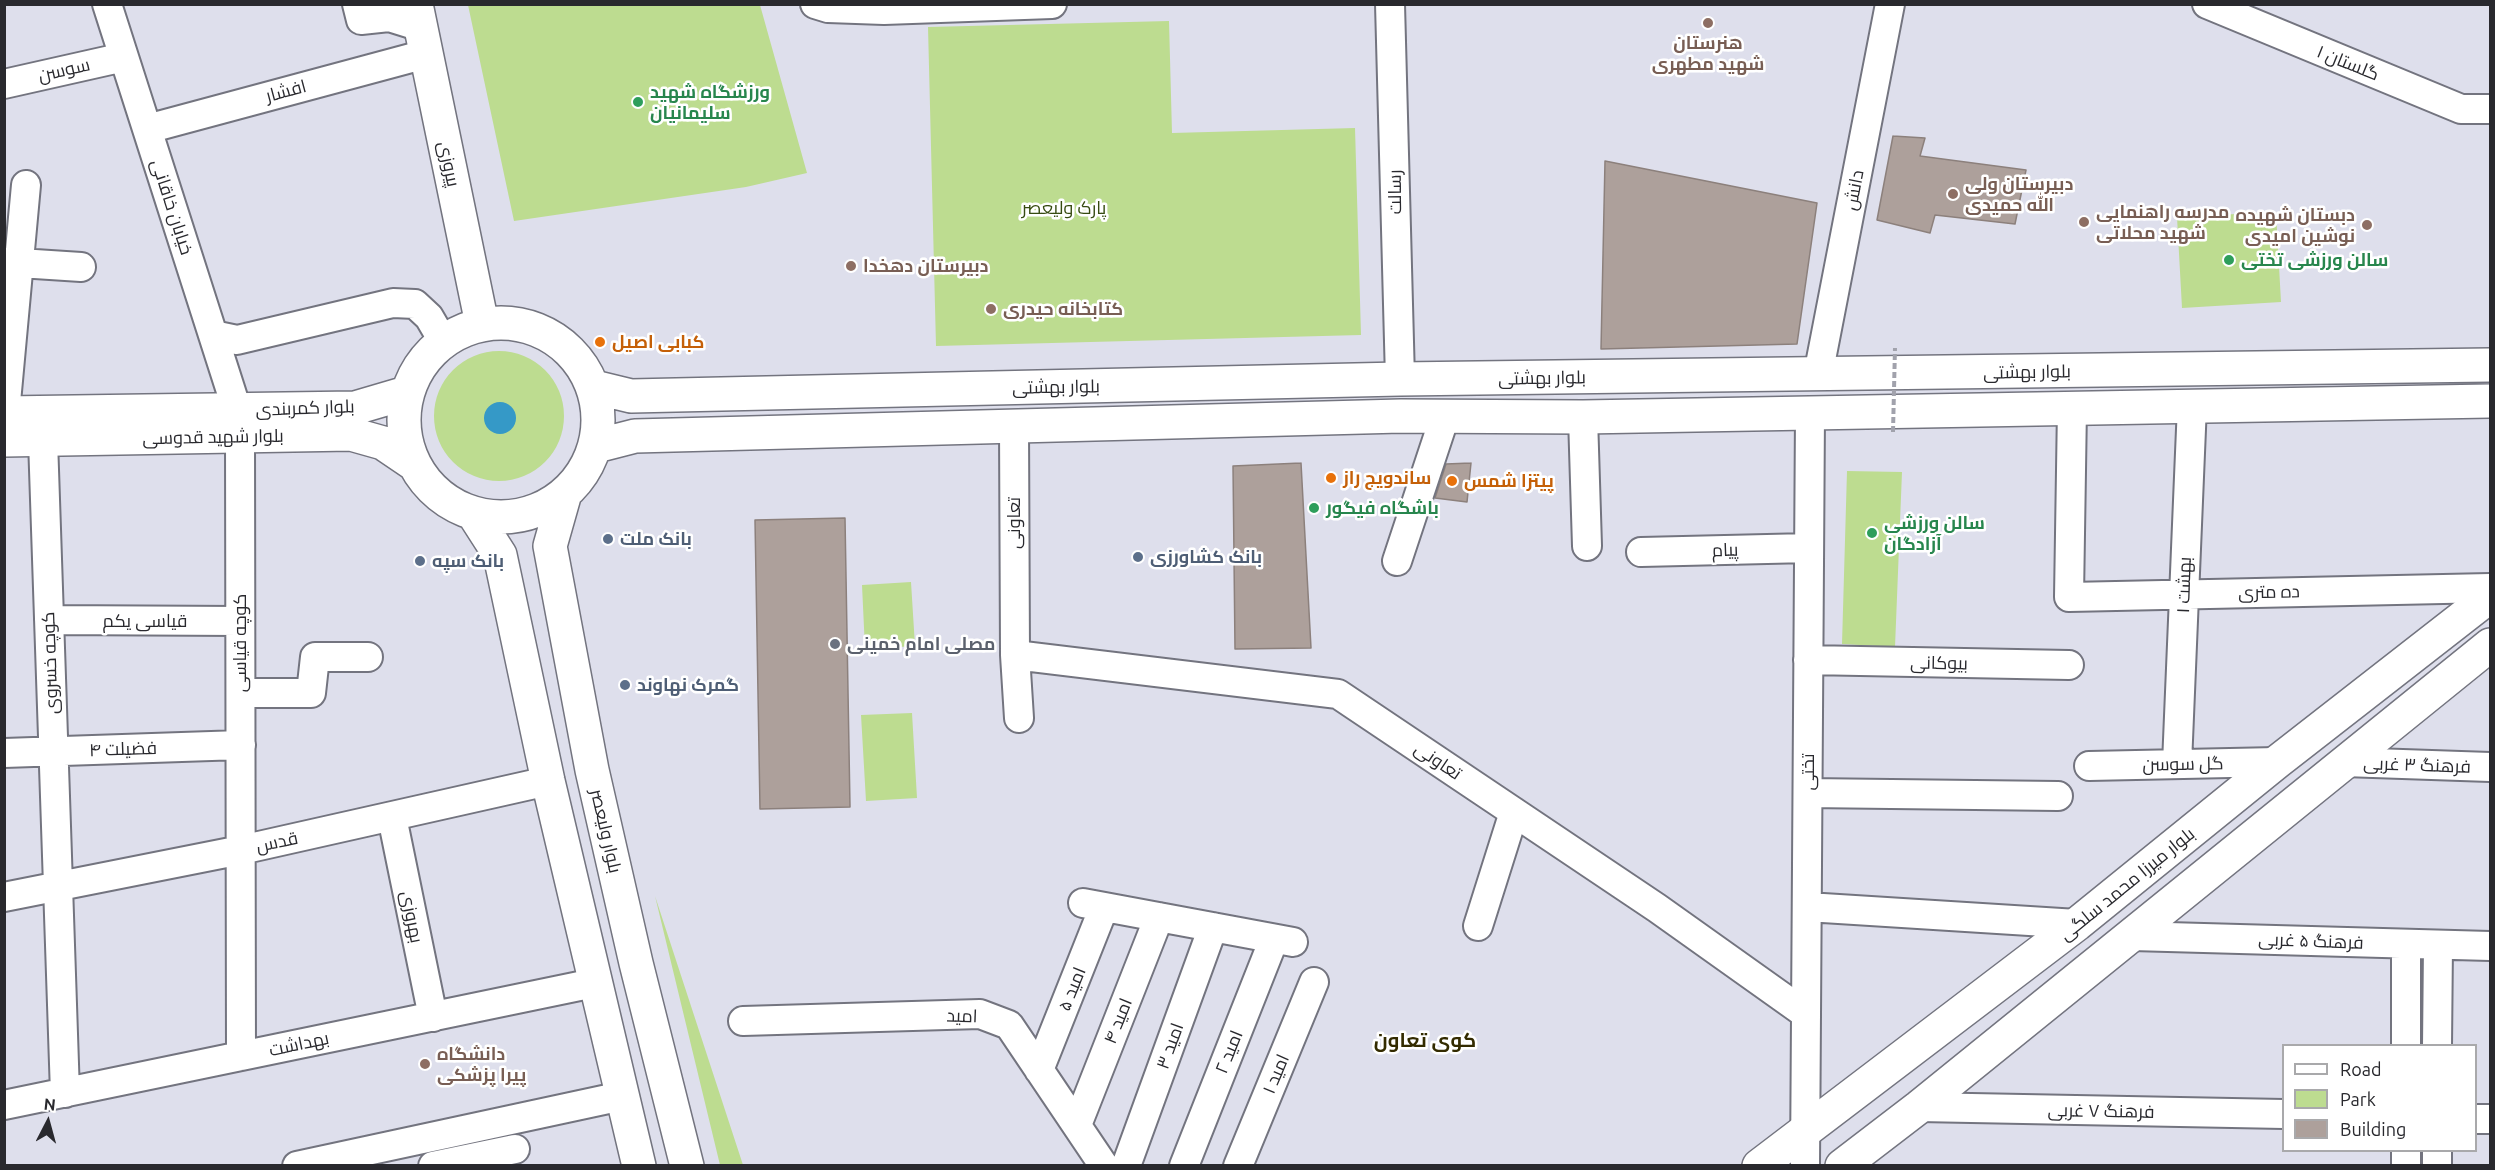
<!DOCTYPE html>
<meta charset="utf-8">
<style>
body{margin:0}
#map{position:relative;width:2495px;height:1170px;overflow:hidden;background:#dedfec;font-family:Ubuntu,sans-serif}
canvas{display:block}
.frame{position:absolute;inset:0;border:6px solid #29292e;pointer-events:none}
.legend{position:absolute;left:2282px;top:1044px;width:195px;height:108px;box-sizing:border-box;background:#fff;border:2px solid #a9a9ab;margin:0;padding:8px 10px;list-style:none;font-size:18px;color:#29292e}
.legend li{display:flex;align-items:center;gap:12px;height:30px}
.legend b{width:30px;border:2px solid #a9a9ab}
.north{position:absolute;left:18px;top:1092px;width:60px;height:60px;-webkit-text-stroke:4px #fff;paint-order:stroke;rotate:6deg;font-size:16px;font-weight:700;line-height:24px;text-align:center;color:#29292e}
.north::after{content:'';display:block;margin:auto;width:21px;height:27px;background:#29292e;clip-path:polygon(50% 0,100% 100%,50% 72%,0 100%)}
</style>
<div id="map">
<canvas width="2495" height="1170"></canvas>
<div class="frame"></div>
<ul class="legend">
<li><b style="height:8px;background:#fff"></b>Road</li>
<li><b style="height:16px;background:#bddc90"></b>Park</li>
<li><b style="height:16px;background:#ada09b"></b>Building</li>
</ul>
<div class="north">N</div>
</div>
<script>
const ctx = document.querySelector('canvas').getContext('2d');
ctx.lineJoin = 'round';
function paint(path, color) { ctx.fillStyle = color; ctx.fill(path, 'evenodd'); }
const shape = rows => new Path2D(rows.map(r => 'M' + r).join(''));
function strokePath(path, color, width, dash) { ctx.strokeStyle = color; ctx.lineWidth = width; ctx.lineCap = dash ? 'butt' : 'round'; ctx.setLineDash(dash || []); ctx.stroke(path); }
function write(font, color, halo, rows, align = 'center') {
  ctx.font = font + ' Ubuntu,Cairo,sans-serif'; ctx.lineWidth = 5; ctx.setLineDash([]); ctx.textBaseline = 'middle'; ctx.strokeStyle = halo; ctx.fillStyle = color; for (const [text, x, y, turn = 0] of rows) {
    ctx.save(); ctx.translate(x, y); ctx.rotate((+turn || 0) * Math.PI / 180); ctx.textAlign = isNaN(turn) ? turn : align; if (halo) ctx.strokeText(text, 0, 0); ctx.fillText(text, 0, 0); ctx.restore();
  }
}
const green = shape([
 [468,5,760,5,807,173,746,187,514,221],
 [1169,21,1172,133,1355,128,1361,335,936,346,928,27],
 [2276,212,2281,302,2182,308,2177,217],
 '434 416a65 65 0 1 1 130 0a65 65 0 1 1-130 0Z',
 [1847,471,1902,472,1895,647,1842,644],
 [911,582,915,646,865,649,862,585],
 [912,713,917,798,866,801,861,715],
 [655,896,743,1165,720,1165]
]);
const water = shape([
 '484 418a16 16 0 1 1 32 0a16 16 0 1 1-32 0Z'
]);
const building = shape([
 [1893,136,1925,138,1920,156,2026,170,2015,224,1935,215,1930,233,1877,220,1893,136],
 [1605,161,1817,203,1797,344,1601,349,1605,161],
 [1301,463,1311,648,1235,649,1233,466,1301,463],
 [1471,463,1467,502,1435,498,1446,464,1471,463],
 [845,518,850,807,760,809,755,520,845,518]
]);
const minor = shape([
 [107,4,237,410],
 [357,4,361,20,389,17,421,27],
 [815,4,828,8,884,10,1052,4],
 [1390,4,1400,379],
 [2207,4,2461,109,2490,109],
 [4,84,124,57],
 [147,129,426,54],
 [4,262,81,267],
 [213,335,237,340,393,303,415,304,429,317,443,341],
 [1818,375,1890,4],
 [2072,407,2069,597,2490,588],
 [5,413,26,185],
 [1583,417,1587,546],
 [1014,426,1015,655,1019,718],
 [240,436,241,1056],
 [43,440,65,1093],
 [1641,552,1809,548],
 [1397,561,1445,416],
 [49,620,240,621],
 [1015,655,1338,694,1657,908,1806,1014],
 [1808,660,2069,665],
 [241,693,311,693,315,657,368,657],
 [4,753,241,745],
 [2344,762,2490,767],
 [2177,764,2192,405],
 [2089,766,2277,762],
 [1808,793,2058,796],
 [392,817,433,1017],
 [4,897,241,850,548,781],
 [1083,903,1293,942],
 [1807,907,2077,924],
 [1478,926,1514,812],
 [2132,936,2490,946],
 [743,1021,980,1014,1009,1025,1104,1166],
 [2406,1046,2406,944],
 [2437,1046,2438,945],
 [1039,1070,1104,907],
 [4,1105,594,983],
 [1919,1107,2284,1114],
 [2476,1119,2490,1119],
 [1077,1125,1159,917],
 [297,1166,622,1096],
 [433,1166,515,1149],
 [1126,1166,1213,927],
 [1184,1166,1274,939],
 [1238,1166,1314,982],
 [1805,1166,1810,413],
 [2406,1166,2406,1150],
 [2437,1166,2437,1150]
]);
const major = shape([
 [416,4,482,324],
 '404 420a97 97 0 1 1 194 0a97 97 0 1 1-194 0Z',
 [594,387,631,396,1400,379,2490,365],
 [4,413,355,408,406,393],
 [4,440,351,434,383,443,414,464],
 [596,446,635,436,1401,416,1583,417,2490,401],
 [565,493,550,546,592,770,636,963,687,1166],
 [473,513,500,555,548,781,639,1166],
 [1759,1166,2077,924,2277,762,2490,596],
 [1842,1166,1919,1107,2490,645]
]);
const pathBridge = shape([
 [1893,432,1895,348]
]);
const markers = [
 [1708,23,6,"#8d6e63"],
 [638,102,6,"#2e9e5b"],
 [1953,194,6,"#8d6e63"],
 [2084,222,6,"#8d6e63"],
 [2367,225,6,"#8d6e63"],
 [2229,260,6,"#2e9e5b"],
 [851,266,6,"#8d6e63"],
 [991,309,6,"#8d6e63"],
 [600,342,6,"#e8710a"],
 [1331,478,6,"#e8710a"],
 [1452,481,6,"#e8710a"],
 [1314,508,6,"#2e9e5b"],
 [1872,533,6,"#2e9e5b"],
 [608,539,6,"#5c6f8a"],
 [1138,557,6,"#5c6f8a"],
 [420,561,6,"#5c6f8a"],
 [835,644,6,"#6b7280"],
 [625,685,6,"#5c6f8a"],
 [425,1064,6,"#8d6e63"]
];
const educationNames = [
 ["هنرستان",1708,43,"center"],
 ["شهید مطهری",1708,64,"center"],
 ["دبیرستان ولی",1965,184],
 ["الله حمیدی",1965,205],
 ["مدرسه راهنمایی",2096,212],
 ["شهید محلاتی",2096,233],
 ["دبستان شهیده",2355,215,"right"],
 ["نوشین امیدی",2355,236,"right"],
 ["دبیرستان دهخدا",863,266],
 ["کتابخانه حیدری",1003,309],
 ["دانشگاه",437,1054],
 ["پیرا پزشکی",437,1075]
];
const streetNames = [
 ["گلستان ۱",2348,63,22],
 ["سوسن",64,70,-13],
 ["افشار",286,91,-15],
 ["پیروزی",449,164,78],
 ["دانش",1854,190,-79],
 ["رسالت",1395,192,-91],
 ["خیابان خاقانی",172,207,72],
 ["بلوار بهشتی",2027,372,-1],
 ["بلوار بهشتی",1542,378,-1],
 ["بلوار بهشتی",1056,387,-1],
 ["بلوار کمربندی",305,408,-2],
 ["بلوار شهید قدوسی",213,437,-1],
 ["تعاونی",1014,523,-90],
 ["پیام",1725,550,-2],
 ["بهشت ۱",2184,585,-88],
 ["ده متری",2269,592,-1],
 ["قیاسی یکم",145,621],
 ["کوچه قیاسی",240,643,-90],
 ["کوچه خسروی",50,663,-92],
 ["بیوکانی",1939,663,1],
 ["فضیلت ۴",123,749,-2],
 ["تعاونی",1438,761,34],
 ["گل سوسن",2183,764,-1],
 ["فرهنگ ۳ غربی",2417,765,2],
 ["تختی",1808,772,-90],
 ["بلوار ولیعصر",606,831,77],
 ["قدس",277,842,-12],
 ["بلوار میرزا محمد سلگی",2127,884,-39],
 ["بهروزی",412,917,79],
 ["فرهنگ ۵ غربی",2311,941,2],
 ["امید ۵",1072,989,-68],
 ["امید",962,1016,2],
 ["امید ۴",1118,1021,-68],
 ["بهداشت",299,1044,-12],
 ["امید ۳",1170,1046,-70],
 ["امید ۲",1229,1052,-68],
 ["امید ۱",1276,1074,-67],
 ["فرهنگ ۷ غربی",2101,1111,1]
];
const leisureNames = [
 ["ورزشگاه شهید",650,92],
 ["سلیمانیان",650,113],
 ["سالن ورزشی تختی",2241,260],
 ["باشگاه فیگور",1326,508],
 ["سالن ورزشی",1884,523],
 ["آزادگان",1884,544]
];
const parkNames = [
 ["پارک ولیعصر",1064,208]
];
const foodNames = [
 ["کبابی اصیل",612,342],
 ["ساندویج راز",1343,478],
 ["پیتزا شمس",1464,481]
];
const serviceNames = [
 ["بانک ملت",620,539],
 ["بانک کشاورزی",1150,557],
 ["بانک سپه",432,561],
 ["گمرک نهاوند",637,685]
];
const worshipNames = [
 ["مصلی امام خمینی",847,644]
];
const neighbourhoodNames = [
 ["کوی تعاون",1425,1040]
];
paint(green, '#bddc90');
paint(water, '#3599c7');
paint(building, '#ada09b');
strokePath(building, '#8c807c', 1.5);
strokePath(minor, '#73747f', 32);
strokePath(major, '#73747f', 36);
strokePath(minor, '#fff', 28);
strokePath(major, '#fff', 33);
strokePath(pathBridge, '#a1a2ac', 4, [6, 3]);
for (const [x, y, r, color] of markers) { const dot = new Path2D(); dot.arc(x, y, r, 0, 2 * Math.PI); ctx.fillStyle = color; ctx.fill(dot); strokePath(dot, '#fff', 2); }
write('bold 18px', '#785e54', '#fff', educationNames, 'left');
write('18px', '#29292e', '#fff', streetNames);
write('bold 18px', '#27864d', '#fff', leisureNames, 'left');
write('18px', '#364b10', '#fff', parkNames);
write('bold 18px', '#c56008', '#fff', foodNames, 'left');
write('bold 18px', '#4e5e75', '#fff', serviceNames, 'left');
write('bold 18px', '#5b616d', '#fff', worshipNames, 'left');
write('bold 20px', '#332b00', '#fff', neighbourhoodNames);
</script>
